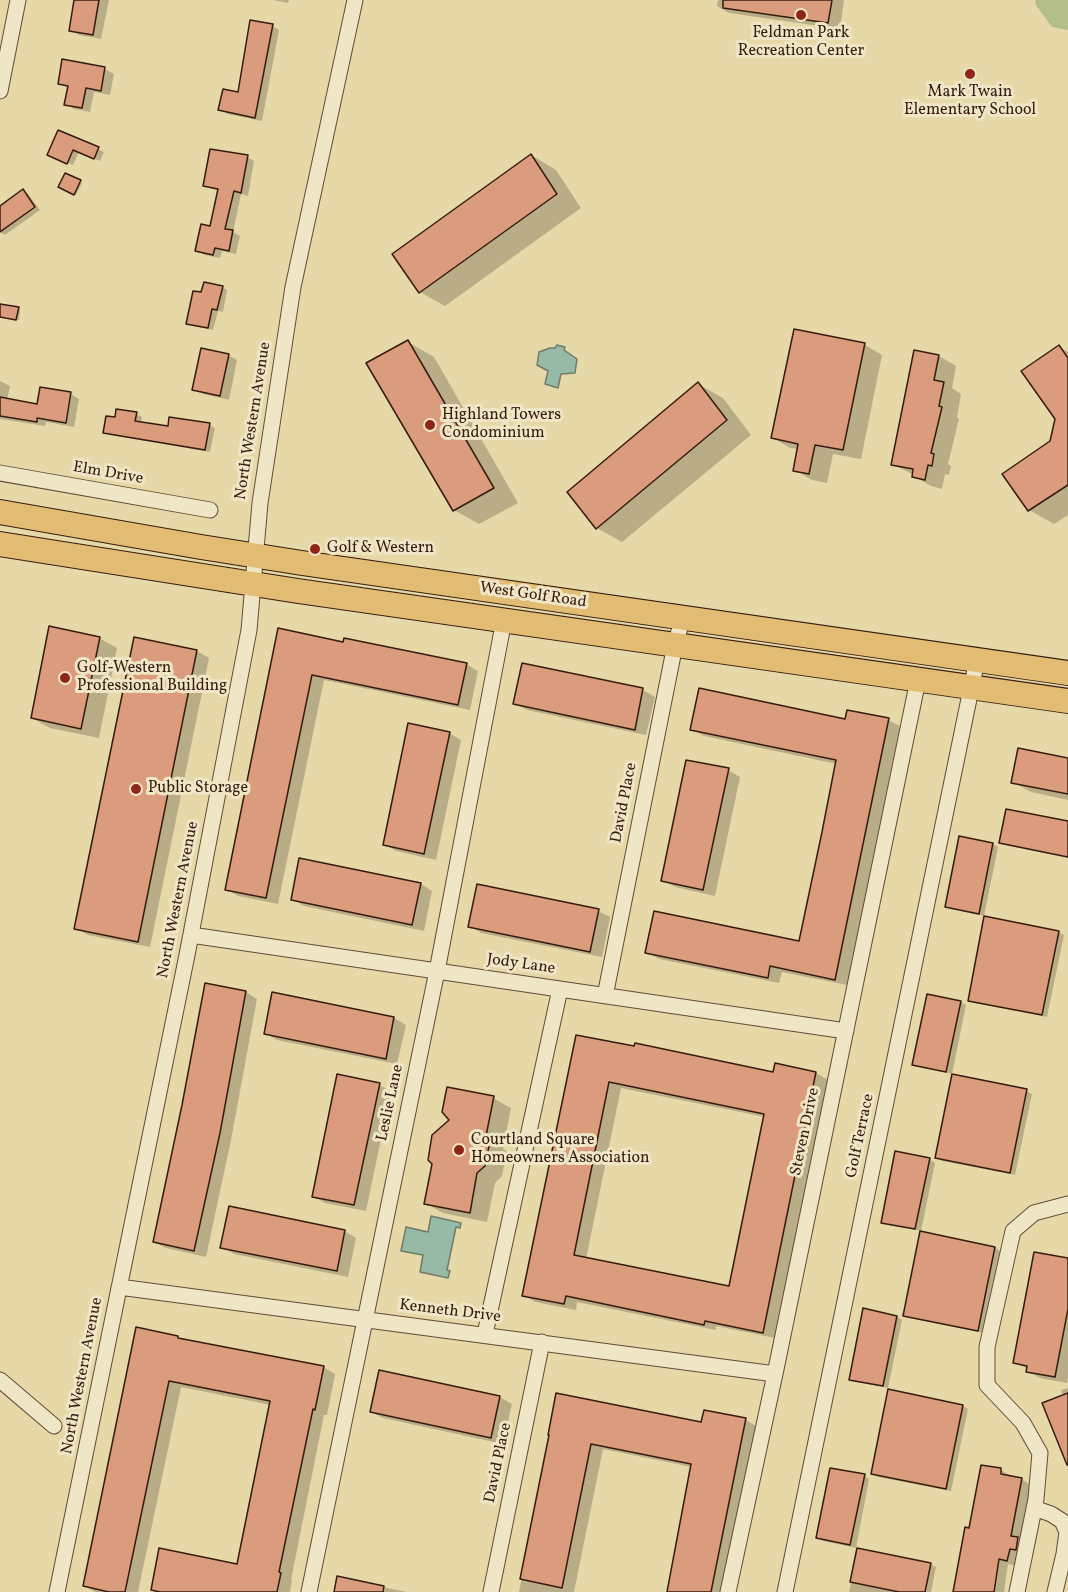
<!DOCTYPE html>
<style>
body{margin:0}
canvas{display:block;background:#e6d8a7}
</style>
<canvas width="1068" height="1592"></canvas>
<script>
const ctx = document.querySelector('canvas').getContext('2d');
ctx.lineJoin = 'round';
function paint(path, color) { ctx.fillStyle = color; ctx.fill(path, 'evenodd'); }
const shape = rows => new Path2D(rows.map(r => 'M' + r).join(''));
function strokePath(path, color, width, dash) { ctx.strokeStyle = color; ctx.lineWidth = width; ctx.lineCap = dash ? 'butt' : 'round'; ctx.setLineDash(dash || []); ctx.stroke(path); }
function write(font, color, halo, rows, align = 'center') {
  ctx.font = font + ' Vollkorn,serif'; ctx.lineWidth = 6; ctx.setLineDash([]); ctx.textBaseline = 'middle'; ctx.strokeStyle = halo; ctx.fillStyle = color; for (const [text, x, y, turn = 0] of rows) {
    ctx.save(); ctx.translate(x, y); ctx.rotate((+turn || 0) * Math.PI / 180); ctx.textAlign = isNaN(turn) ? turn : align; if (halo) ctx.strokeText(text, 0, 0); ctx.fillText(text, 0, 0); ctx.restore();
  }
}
const green = shape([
 [1036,0,1068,0,1068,30,1052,27,1035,4]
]);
const water = shape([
 [557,345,565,347,564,350,577,359,575,373,561,374,558,388,545,384,548,371,537,365,539,352,550,348,555,348,557,345],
 [431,1216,461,1223,460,1228,456,1227,447,1270,450,1271,448,1278,420,1272,423,1255,401,1251,406,1227,428,1232,431,1216]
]);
const shadow = shape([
 [76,0,109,0,101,39,79,35,70,30],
 [273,0,289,0,288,3],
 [718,0,844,0,840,29,729,13,717,6],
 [272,26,279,30,262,121,227,114,220,109,239,94],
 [63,61,105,69,114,74,110,95,94,92,90,112,74,109,66,104,69,89,59,83],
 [59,132,104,152,100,161,79,152,73,165,55,158],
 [531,155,556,170,581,208,445,306,420,292],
 [247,157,254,161,248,196,241,194,233,232,240,236,236,254,222,251,220,258,204,255,197,251,211,228,219,191,212,189,205,185],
 [66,175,82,183,76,195,60,186],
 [23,191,28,194,40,210,5,235,0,232,0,215],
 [222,287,227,290,223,312,218,311,213,330,193,326,188,323,202,294],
 [0,306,20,310,19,320,0,317],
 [408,342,434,357,518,503,479,524,454,510],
 [865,345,882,355,861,459,833,454,827,483,812,480,795,470,799,449,790,448,773,438],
 [1059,347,1068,352,1068,515,1054,524,1029,510,1052,442,1057,419],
 [228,355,237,360,229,400,203,394,194,389],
 [939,356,956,366,952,388,961,394,957,417,959,419,948,464,951,466,949,475,945,474,942,489,931,486,913,476,914,475,892,464],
 [0,381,10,386,7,400,38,406,71,394,79,399,74,427,46,422,45,426,0,419],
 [698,384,723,398,751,435,622,542,597,528],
 [136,414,142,417,141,423,169,428,209,425,215,428,210,452,110,435,104,432,116,419],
 [279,630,344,644,466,664,478,671,470,710,324,680,278,904,238,896,226,889],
 [99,638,117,648,99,738,50,728,32,718],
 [197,651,209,658,150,947,88,935,76,928],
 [523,665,643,690,655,697,646,735,527,710,515,704],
 [888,720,900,726,847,985,782,972,779,983,659,959,647,952,801,942,837,764,704,736,692,729],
 [449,733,461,740,436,860,396,851,385,845],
 [1068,760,1068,800,1031,792,1013,782],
 [728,770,740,777,715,896,675,887,663,880],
 [1068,823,1068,858,1006,845,1001,842],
 [993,844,998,847,984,916,952,909,946,906],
 [421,884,432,891,424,931,304,906,292,899],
 [598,911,610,917,602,957,481,933,470,926],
 [1058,932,1064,935,1047,1017,975,1003,969,1000],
 [246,992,257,999,231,1140,206,1257,166,1248,154,1242],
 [273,994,394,1018,406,1025,397,1064,277,1040,265,1033],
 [961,1002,966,1005,952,1074,920,1067,914,1064],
 [577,1036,774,1074,776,1065,816,1073,828,1080,775,1338,716,1326,716,1330,577,1302,576,1310,535,1302,524,1295],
 [621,1088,765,1117,730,1288,586,1259],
 [954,1076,1027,1091,1032,1094,1015,1175,942,1161,937,1157],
 [379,1085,391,1091,366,1211,325,1203,313,1196],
 [493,1098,511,1108,503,1148,507,1152,502,1176,495,1183,487,1222,443,1213,425,1203,433,1164],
 [929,1159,935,1163,921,1231,888,1225,883,1222],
 [344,1231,356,1238,348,1277,234,1254,222,1247],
 [995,1248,1000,1251,983,1333,910,1318,905,1315],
 [1068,1260,1068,1377,1067,1383,1040,1378,1028,1371,1028,1369,1014,1362],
 [897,1317,902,1320,888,1388,856,1382,850,1379],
 [178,1338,181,1340,323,1367,335,1374,327,1415,324,1415,291,1580,292,1581,290,1592,157,1592,152,1589,239,1566,271,1405,181,1387,138,1592,95,1592,85,1586],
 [380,1371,500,1397,512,1404,503,1444,383,1418,371,1412],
 [1068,1388,1068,1462,1063,1396,1061,1390],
 [963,1406,968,1409,951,1491,878,1477,873,1474],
 [705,1412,746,1420,757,1427,724,1592,669,1592,692,1467,603,1449,574,1592,519,1592,551,1435,702,1424],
 [1001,1470,1011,1476,1010,1477,1021,1479,1031,1485,1017,1566,1008,1564,1004,1592,955,1592,971,1530],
 [864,1476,869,1479,856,1548,823,1541,818,1538],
 [858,1550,930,1564,936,1567,931,1592,849,1592],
 [338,1578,407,1592,335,1592]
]);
const building = shape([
 [74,0,99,0,93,35,69,31,74,0],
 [723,0,832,0,828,23,723,8,723,0],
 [250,20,273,24,255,118,218,110,223,89,238,92,250,20],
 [62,59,105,67,101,91,86,88,82,108,64,105,68,86,58,84,62,59],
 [58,130,99,147,94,159,73,150,67,164,47,155,58,130],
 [210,149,248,155,241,193,234,191,225,229,233,230,229,251,215,248,213,255,195,251,201,224,210,226,218,189,203,186,210,149],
 [531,154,557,194,419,293,392,254,531,154],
 [65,173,81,180,74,195,58,187,65,173],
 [23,189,35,207,0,232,0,206,23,189],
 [204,282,223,286,217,310,212,309,208,328,186,324,193,291,201,292,204,282],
 [0,304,19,307,16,320,0,317,0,304],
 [794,329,865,343,843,450,815,445,809,474,793,471,798,444,771,438,794,329],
 [408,340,494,488,453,511,366,363,408,340],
 [1059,345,1068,358,1068,485,1028,511,1002,474,1050,441,1055,419,1021,371,1059,345],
 [201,348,229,354,220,396,192,390,201,348],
 [914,350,939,355,934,380,944,382,939,406,942,407,931,453,934,454,932,466,928,465,925,480,912,477,913,469,891,465,914,350],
 [698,382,727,420,596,529,567,492,698,382],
 [40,387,71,392,66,423,37,418,37,422,0,416,0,397,37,404,40,387],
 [116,409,137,412,135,421,168,426,169,417,210,423,205,450,103,433,106,416,115,417,116,409],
 [49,626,100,637,81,729,31,718,49,626],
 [278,628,343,642,344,638,467,663,458,705,312,675,266,898,225,890,278,628],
 [134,637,197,650,138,942,74,929,134,637],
 [522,663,643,688,635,730,513,704,522,663],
 [699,688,845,719,847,710,889,718,835,980,770,966,768,978,645,953,654,911,799,941,822,832,836,760,690,730,699,688],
 [408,723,450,732,424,854,383,845,408,723],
 [1018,748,1068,758,1068,794,1011,783,1018,748],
 [686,760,729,768,703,890,661,881,686,760],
 [1006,809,1068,821,1068,857,999,843,1006,809],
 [959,836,993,843,979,914,945,907,959,836],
 [299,858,421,883,412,925,291,900,299,858],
 [477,884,599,909,590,952,468,927,477,884],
 [984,916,1059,931,1042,1015,968,1001,984,916],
 [205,983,246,991,220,1133,194,1251,153,1242,182,1105,205,983],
 [272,992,394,1017,386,1059,264,1034,272,992],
 [927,994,961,1001,946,1072,912,1065,927,994],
 [576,1035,634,1046,635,1043,773,1072,775,1063,816,1072,763,1333,705,1321,704,1325,566,1296,564,1304,522,1296,576,1035],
 [609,1082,764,1114,729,1286,574,1255,609,1082],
 [337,1074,380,1083,354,1205,312,1197,337,1074],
 [952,1074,1027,1089,1010,1173,935,1158,952,1074],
 [447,1087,494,1096,486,1136,490,1141,485,1166,477,1173,470,1213,424,1204,432,1164,428,1160,432,1135,449,1120,442,1112,447,1087],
 [895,1151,930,1158,915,1229,881,1223,895,1151],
 [229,1206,345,1230,337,1271,220,1248,229,1206],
 [920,1231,995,1247,978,1331,903,1316,920,1231],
 [1034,1252,1068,1258,1068,1309,1055,1377,1026,1372,1027,1366,1013,1363,1034,1252],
 [863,1308,897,1316,883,1386,849,1380,863,1308],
 [136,1327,178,1336,178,1338,324,1366,315,1410,313,1409,279,1572,281,1573,277,1592,160,1592,151,1590,159,1548,237,1564,270,1401,169,1381,125,1592,109,1592,83,1586,136,1327],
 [379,1370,500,1396,491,1438,370,1412,379,1370],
 [888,1389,963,1405,946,1489,871,1474,888,1389],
 [556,1393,701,1422,704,1410,746,1418,711,1592,667,1592,691,1464,591,1444,562,1588,520,1579,549,1435,548,1435,556,1393],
 [1068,1393,1068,1465,1067,1465,1042,1403,1068,1393],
 [981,1465,1001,1468,1001,1474,1022,1478,1011,1536,1018,1537,1016,1550,1010,1549,1007,1561,999,1559,994,1592,953,1592,965,1527,969,1528,981,1465],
 [830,1468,865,1474,850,1545,816,1538,830,1468],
 [857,1548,931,1563,925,1592,899,1592,850,1582,857,1548],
 [337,1576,384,1586,383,1592,334,1592,337,1576]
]);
const street = shape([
 [0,91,18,0],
 [0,473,210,510],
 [191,935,846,1031],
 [605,996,675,645,683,617],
 [119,1287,775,1374],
 [485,1334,560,989],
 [0,1380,54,1426],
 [1034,1508,1051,1514,1062,1521,1067,1532,1064,1554,1055,1592],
 [57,1592,187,955,249,630,260,503,293,287,355,0],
 [309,1592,437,971,504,620],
 [491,1592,542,1342],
 [728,1592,775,1374,918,680],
 [785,1592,977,660],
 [1017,1592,1036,1499,1040,1453,1023,1423,987,1385,987,1347,1013,1231,1034,1213,1068,1204]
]);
const primary = shape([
 [0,512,201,547,302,563,1068,673],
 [0,544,298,591,1068,701]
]);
const markers = [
 [801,15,6,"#8f2418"],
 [970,74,6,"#8f2418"],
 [430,425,6,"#8f2418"],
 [315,549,6,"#8f2418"],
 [65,678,6,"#8f2418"],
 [136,789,6,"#8f2418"],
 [459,1150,6,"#8f2418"]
];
const poiNames = [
 ["Feldman Park",801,34,"center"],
 ["Recreation Center",801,52,"center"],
 ["Mark Twain",970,93,"center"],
 ["Elementary School",970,111,"center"],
 ["Highland Towers",442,416],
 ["Condominium",442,434],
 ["Golf & Western",327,549],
 ["Golf-Western",77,669],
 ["Professional Building",77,687],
 ["Public Storage",148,789],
 ["Courtland Square",471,1141],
 ["Homeowners Association",471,1159]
];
const streetNames = [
 ["North Western Avenue",254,421,-81],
 ["Elm Drive",108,474,10],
 ["West Golf Road",533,596,8],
 ["David Place",625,803,-79],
 ["North Western Avenue",179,900,-79],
 ["Jody Lane",521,965,8],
 ["Leslie Lane",391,1103,-78],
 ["Steven Drive",806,1132,-78],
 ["Golf Terrace",861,1136,-78],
 ["Kenneth Drive",450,1312,7],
 ["North Western Avenue",83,1376,-79],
 ["David Place",499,1463,-78]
];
paint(green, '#b3bf89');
paint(water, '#96baa5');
strokePath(water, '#707b69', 1.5);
paint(shadow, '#0003');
paint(building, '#da9c7c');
strokePath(building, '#361c10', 1.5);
strokePath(street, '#624b36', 17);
strokePath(primary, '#361c10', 26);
strokePath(street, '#efe6c6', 15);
strokePath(primary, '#e3bc74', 24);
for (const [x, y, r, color] of markers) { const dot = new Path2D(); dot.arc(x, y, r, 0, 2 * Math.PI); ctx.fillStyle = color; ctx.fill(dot); strokePath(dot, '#efe6c6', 2); }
write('16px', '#361c10', '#efe6c6', poiNames, 'left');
write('16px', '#361c10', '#efe6c6', streetNames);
</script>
